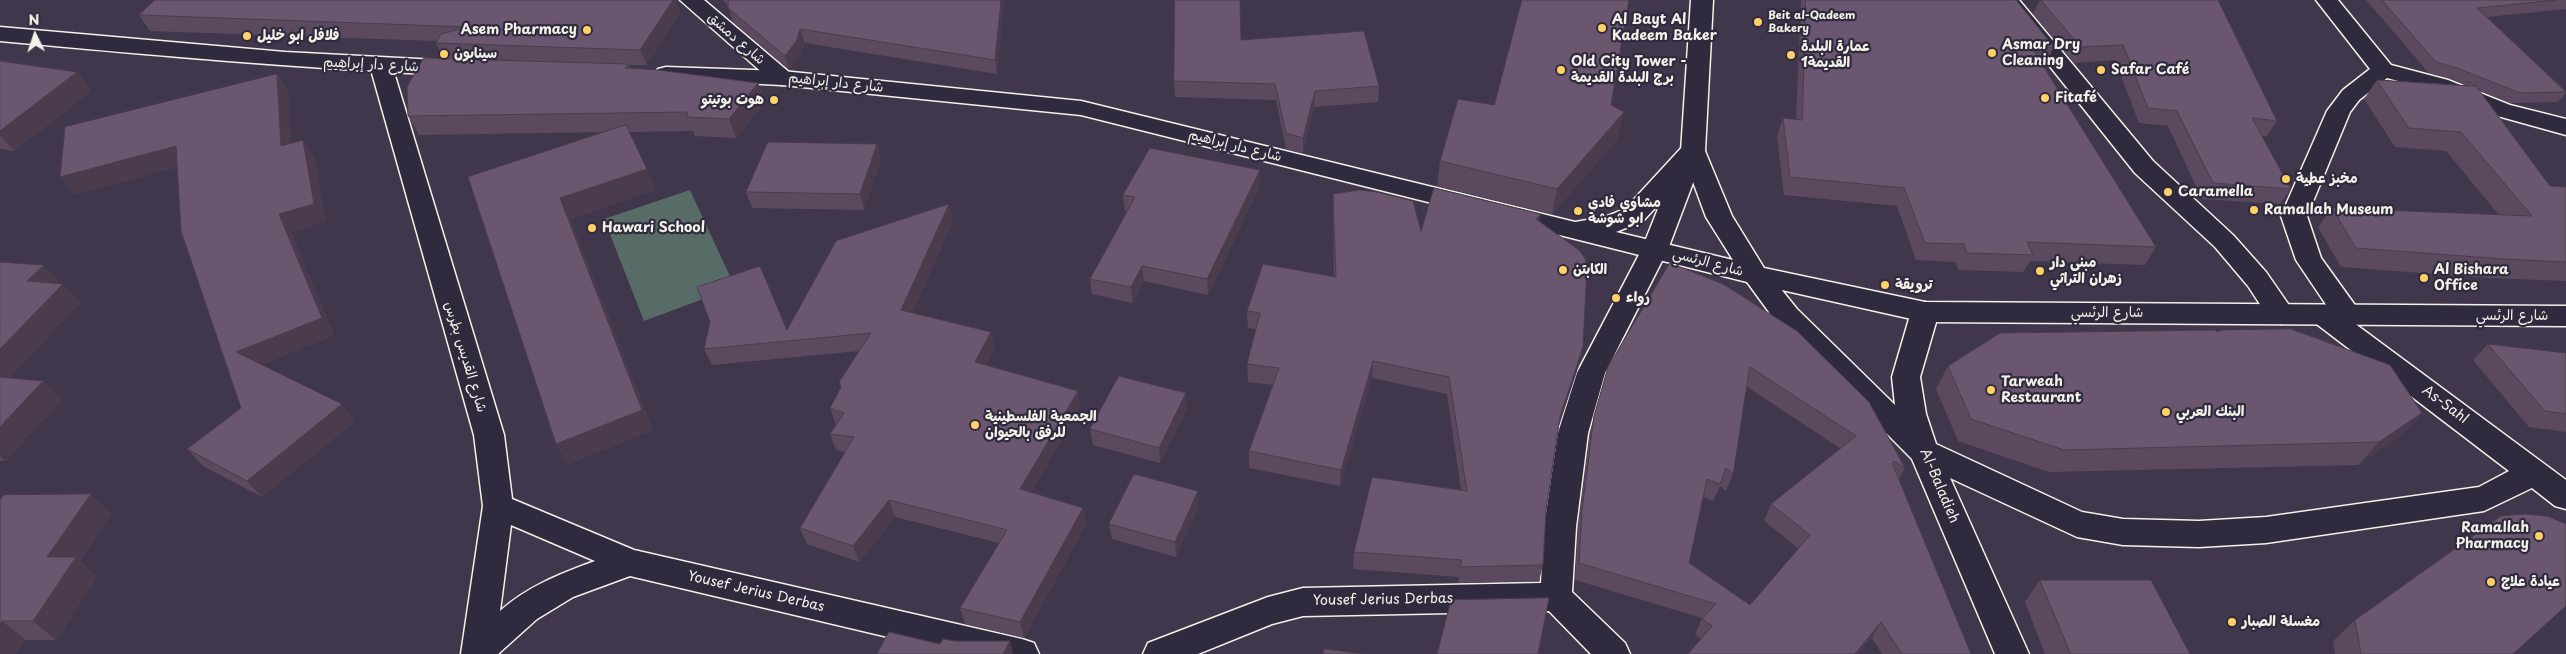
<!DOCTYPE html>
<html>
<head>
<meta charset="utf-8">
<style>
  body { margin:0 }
  #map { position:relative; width:2566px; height:654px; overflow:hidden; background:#41374c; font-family:"Playpen Sans",sans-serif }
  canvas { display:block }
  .north { position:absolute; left:10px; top:10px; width:50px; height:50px; -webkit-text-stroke:4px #2f2a3d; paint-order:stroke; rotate:356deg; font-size:14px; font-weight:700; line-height:20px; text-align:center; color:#f4f1e8 }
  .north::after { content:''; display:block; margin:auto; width:18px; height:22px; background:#f4f1e8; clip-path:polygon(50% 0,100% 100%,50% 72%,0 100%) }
</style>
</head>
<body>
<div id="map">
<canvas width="2566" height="654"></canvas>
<div class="north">N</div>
</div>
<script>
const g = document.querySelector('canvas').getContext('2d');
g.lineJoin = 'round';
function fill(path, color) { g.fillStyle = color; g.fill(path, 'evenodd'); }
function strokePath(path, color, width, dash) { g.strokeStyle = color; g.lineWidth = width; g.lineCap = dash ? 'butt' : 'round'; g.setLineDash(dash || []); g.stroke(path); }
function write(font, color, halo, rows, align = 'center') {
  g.font = font + ' "Playpen Sans","Playpen Sans Arabic",sans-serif'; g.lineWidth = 4.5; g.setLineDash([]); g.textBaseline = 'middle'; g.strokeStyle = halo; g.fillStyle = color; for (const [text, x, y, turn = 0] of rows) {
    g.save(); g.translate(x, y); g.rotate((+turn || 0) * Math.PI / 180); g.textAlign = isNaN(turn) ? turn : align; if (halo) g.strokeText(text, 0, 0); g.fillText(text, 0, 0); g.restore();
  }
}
const green = new Path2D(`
  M 690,190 L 735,287 L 644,321 L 604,219 Z`);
const minor = new Path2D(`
  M 680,0 L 704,0 L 790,73 L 793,78 L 790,83 L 782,85 L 774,83 Z
  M 1691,0 L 1713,0 L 1705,151 L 1668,249 L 1605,373 L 1588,433 L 1576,527 L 1572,592 L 1625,643 L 1630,654 L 1591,654 L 1549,611 L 1303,616 L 1272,624 L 1198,654 L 1143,654 L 1148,643 L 1268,597 L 1303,588 L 1541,583 L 1544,527 L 1558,433 L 1577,373 L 1642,249 L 1681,151 Z
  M 1997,0 L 2019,0 L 2153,161 L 2233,235 L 2266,272 L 2295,314 L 2291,321 L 2281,324 L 2271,321 L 2248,286 L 2215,247 L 2135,173 Z
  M 2316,0 L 2338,0 L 2391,65 L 2448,80 L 2510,105 L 2566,119 L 2566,135 L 2494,115 L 2432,90 L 2387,78 L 2359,100 L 2350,112 L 2307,216 L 2321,258 L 2362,315 L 2358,322 L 2354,323 L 2566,480 L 2566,509 L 2555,506 L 2532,488 L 2484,511 L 2266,543 L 2199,547 L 2123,545 L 2077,537 L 1950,478 L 2029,654 L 1995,654 L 1912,459 L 1777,323 L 1742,275 L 1746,268 L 1755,266 L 1764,268 L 1797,309 L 1895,405 L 1892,377 L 1911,312 L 1915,305 L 1925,302 L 1935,305 L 1939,312 L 1920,377 L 1926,414 L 1936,444 L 2082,512 L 2123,519 L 2199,521 L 2266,517 L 2479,487 L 2509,471 L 2314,322 L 2310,315 L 2314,308 L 2327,306 L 2296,260 L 2281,216 L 2327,111 L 2343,90 L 2370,69 Z
  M 381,59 L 389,61 L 392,66 L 504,435 L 512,499 L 634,550 L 1022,639 L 1034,643 L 1039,654 L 960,654 L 630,576 L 573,597 L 537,619 L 498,654 L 461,654 L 483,506 L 474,435 L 370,66 L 373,61 ZM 511,525 L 595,561 C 560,574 528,586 500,611 Z`);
const secondary = new Path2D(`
  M 0,27 L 285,52 L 456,61 L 464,63 L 467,68 L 464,73 L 456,75 C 304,69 152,55 0,41 Z
  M 666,67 L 782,71 L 1081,101 L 1575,222 L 1605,217 L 1625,209 L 1684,145 L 1693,143 L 1702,145 L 1705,151 L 1732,216 L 1764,268 L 1925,302 L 2566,306 L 2566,326 L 1925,322 L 1755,284 L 1081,115 L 782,85 L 658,79 L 655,74 L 658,69 ZM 1689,171 L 1706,217 L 1733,260 L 1616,232 L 1643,221 Z`);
const wall = new Path2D(`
  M 155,0 L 675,0 L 680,13 L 647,65 L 628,65 L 630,68 L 758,83 L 765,101 L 736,138 L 695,136 L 693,131 L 629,132 L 656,190 L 570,219 L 653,430 L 568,464 L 556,444 L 468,177 L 604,132 L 419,135 L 408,116 L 444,58 L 436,43 L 437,41 L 150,31 L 139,15 Z
  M 723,0 L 1004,0 L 997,74 L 805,43 L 801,54 L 789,70 L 733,22 L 728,6 Z
  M 1801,0 L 2016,0 L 2054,47 L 2046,64 L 2042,65 L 2156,247 L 2145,265 L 2030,261 L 2023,272 L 1959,270 L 1955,262 L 1916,260 L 1897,206 L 1784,195 L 1777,136 L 1783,118 L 1796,120 Z
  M 2040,0 L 2041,0 L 2277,121 L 2267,136 L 2261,136 L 2291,189 L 2280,204 L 2202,199 L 2168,126 L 2139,123 L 2115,60 L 2074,63 L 2033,14 Z
  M 2366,0 L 2566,0 L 2566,9 L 2487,17 L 2566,91 L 2566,93 L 2558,102 L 2511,103 L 2479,91 L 2550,186 L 2566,187 L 2566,281 L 2488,278 L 2341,267 L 2318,227 L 2332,208 L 2499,215 L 2446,151 L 2395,147 L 2364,99 L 2377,80 L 2463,85 L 2464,84 L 2449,78 L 2429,73 Z
  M 1241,40 L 1379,86 L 1378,102 L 1314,107 L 1303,153 L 1286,149 L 1276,100 L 1175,97 L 1174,81 Z
  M 0,61 L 77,72 L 91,91 L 14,151 L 0,149 Z
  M 277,74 L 288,91 L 291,143 L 315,157 L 325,221 L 291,232 L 334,335 L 261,365 L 355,421 L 262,497 L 203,466 L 187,449 L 241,408 L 177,167 L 74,194 Z
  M 1494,105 L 1611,105 L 1618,138 L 1552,214 L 1437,186 L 1440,161 Z
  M 877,144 L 881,160 L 864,210 L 752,208 L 746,192 Z
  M 1260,186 L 1208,295 L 1144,281 L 1133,303 L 1092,294 L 1090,279 L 1127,211 L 1125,211 L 1123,195 Z
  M 1333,194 L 1421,231 L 1539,221 L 1583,347 L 1579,365 L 1559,426 L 1546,510 L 1543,565 L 1539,581 L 1458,583 L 1459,577 L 1353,569 L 1354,552 L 1461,490 L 1447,394 L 1372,378 L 1340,486 L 1249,468 L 1249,451 L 1273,385 L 1248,382 L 1247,364 L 1256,329 L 1248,328 L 1247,311 L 1334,276 L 1333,211 Z
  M 953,221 L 912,313 L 991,332 L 995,349 L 986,365 L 1078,391 L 1080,407 L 1031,492 L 1083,508 L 1086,524 L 1024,638 L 965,624 L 960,608 L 999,543 L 895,517 L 859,562 L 807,544 L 800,528 L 845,452 L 836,450 L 830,434 L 836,424 L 830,408 L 859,351 L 712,365 L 704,349 L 787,330 Z
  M 0,262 L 61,284 L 80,303 L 9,378 L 43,381 L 62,400 L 5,461 L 0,461 Z
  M 1670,263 L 1905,468 L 1899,479 L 1971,654 L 1882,654 L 1872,638 L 1701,639 L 1695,635 L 1702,618 L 1575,580 L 1578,527 L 1590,433 L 1594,416 ZM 1746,386 L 1841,449 L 1771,504 L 1764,521 L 1799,549 L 1750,605 L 1689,563 L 1703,497 L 1713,501 L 1720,486 L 1726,491 L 1733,474 Z
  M 2217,332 L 2422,413 L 2401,436 L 2358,465 L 2049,472 L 1958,441 L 1936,389 L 1948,366 Z
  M 2488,344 L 2566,353 L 2566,432 L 2529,427 L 2473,360 Z
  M 1187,409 L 1160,463 L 1093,445 L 1090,429 Z
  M 1198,491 L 1199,506 L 1176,557 L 1112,539 L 1109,524 Z
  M 0,500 L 111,513 L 80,561 L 97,577 L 56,640 L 26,640 L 0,654 Z
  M 2040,580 L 2190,654 L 2045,654 L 2025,602 Z
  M 2355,620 L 2513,654 L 2335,654 L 2333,641 Z`);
const shadedWall = new Path2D(`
  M 673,0 L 675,0 L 680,13 L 647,65 L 640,50 Z
  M 1001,0 L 1004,0 L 997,74 L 995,60 Z
  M 800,29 L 805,43 L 801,54 L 789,70 L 785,56 Z
  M 77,72 L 91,91 L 14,151 L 0,135 L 0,131 Z
  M 277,74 L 288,91 L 293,163 L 281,146 Z
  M 758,83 L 765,101 L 736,138 L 729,119 Z
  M 1315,91 L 1314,107 L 1303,153 L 1303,138 Z
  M 1624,112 L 1618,138 L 1552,214 L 1557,189 Z
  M 303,140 L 315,157 L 325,221 L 291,232 L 334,335 L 250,370 L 236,352 Z
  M 877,144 L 881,160 L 864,210 L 860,194 Z
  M 176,146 L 188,164 L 74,194 L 60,177 Z
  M 647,169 L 656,190 L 570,219 L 653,430 L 568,464 L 556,444 L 560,198 Z
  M 1260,170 L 1260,186 L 1208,295 L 1207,279 Z
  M 949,204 L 953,221 L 906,327 L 901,310 Z
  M 1541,214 L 1538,231 L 1536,219 Z
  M 44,265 L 61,284 L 27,281 Z
  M 1142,266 L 1144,281 L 1133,303 L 1131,287 Z
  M 63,284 L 80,303 L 0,388 L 0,349 Z
  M 991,332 L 995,349 L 979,379 L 975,362 Z
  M 1583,347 L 1579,365 L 1556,433 L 1560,416 Z
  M 1373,361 L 1372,378 L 1340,486 L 1341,470 Z
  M 43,381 L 62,400 L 5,461 L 0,456 L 0,427 Z
  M 1078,391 L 1080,407 L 1023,505 L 1020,489 Z
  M 1186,393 L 1187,409 L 1160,463 L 1159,448 Z
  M 342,404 L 355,421 L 262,497 L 247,481 Z
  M 2422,413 L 2401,436 L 2358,465 L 2379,442 Z
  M 1198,491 L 1199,506 L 1176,557 L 1175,542 Z
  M 91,494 L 111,513 L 80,561 L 97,577 L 56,640 L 33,621 L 47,557 Z
  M 889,500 L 895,517 L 859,562 L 853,546 Z
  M 1083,508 L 1086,524 L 1024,638 L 1020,622 Z
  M 2,621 L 26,640 L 16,654 L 0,654 L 0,624 Z
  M 1881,622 L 1872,638 L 1858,654 L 1855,654 Z
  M 1010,641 L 1013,654 L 1003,654 Z`);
const building = new Path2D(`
  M 155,0 L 673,0 L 640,50 L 436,43 L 441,34 L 469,27 L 139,15 Z
  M 729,0 L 1001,0 L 995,60 L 800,29 L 797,40 L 785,56 L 728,8 Z
  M 1175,0 L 1240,0 L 1241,40 L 1364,31 L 1379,86 L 1315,91 L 1303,138 L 1286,133 L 1275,84 L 1174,81 Z
  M 1522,0 L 1629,0 L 1611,105 L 1624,112 L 1557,189 L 1440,161 L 1458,99 L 1494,105 Z
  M 1806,0 L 2016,0 L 2054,47 L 2032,48 L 2156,247 L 2027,242 L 2033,255 L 1967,253 L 1964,244 L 1925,243 L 1904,188 L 1790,177 L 1783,118 L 1802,120 Z
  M 2041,0 L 2218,0 L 2277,121 L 2252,118 L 2291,189 L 2213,183 L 2177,111 L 2148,108 L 2123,45 L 2081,47 Z
  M 2382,0 L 2556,0 L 2477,8 L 2566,92 L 2520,93 L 2457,68 L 2436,62 Z
  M 424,58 L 628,64 L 625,68 L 658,70 L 758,83 L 729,119 L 688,117 L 687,112 L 408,116 L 407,87 Z
  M 0,61 L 77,72 L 0,131 Z
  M 277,74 L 281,146 L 303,140 L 314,204 L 279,214 L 322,318 L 236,352 L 342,404 L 247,481 L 187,449 L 241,408 L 181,231 L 176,146 L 60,177 L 65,127 Z
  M 2377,80 L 2470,86 L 2466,81 L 2477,86 L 2471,86 L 2476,86 L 2550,186 L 2566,187 L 2566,262 L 2504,259 L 2356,248 L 2332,208 L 2532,216 L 2461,132 L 2409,128 Z
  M 626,125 L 647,169 L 560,198 L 642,410 L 556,444 L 468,177 Z
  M 768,142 L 877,144 L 860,194 L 746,192 Z
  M 1150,148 L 1260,170 L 1207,279 L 1142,266 L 1131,287 L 1090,279 L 1135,197 L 1123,195 Z
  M 1434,188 L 1541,214 L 1536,219 L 1579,250 L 1585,258 L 1587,266 L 1583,347 L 1560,416 L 1546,510 L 1543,565 L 1460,567 L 1462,560 L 1354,552 L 1372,477 L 1467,491 L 1449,377 L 1373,361 L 1341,470 L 1249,451 L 1279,368 L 1247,364 L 1260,313 L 1247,311 L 1263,264 L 1336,277 L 1333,194 L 1359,190 L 1377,192 L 1413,201 L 1421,231 Z
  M 949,204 L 901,310 L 991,332 L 975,362 L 1078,391 L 1020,489 L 1083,508 L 1020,622 L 960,608 L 1007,530 L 889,500 L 853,546 L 800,528 L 854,437 L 830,434 L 844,413 L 830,408 L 841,387 L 839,382 L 871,333 L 704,349 L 710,322 L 697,287 L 760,266 L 787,330 L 836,241 Z
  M 0,262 L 44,265 L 27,281 L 63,284 L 0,349 Z
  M 1670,263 L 1723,284 L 1797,331 L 1869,402 L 1905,468 L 1894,461 L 1892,463 L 1971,654 L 1902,654 L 1881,622 L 1855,654 L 1688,654 L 1712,626 L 1702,619 L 1716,604 L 1579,563 L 1582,510 L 1594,416 L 1608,367 ZM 1750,367 L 1856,436 L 1771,504 L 1810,535 L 1750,605 L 1689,563 L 1707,479 L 1720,484 L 1726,468 L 1733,474 Z
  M 2291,329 L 2390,365 L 2422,413 L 2379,442 L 2064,450 L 1971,419 L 1948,366 L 2000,333 L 2216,330 L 2217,332 L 2222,330 Z
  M 2488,344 L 2566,353 L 2566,414 L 2545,411 Z
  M 1119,376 L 1186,393 L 1159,448 L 1090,429 Z
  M 0,377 L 43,381 L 0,427 Z
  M 1134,474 L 1198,491 L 1175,542 L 1109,524 Z
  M 91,494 L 47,557 L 76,557 L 33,621 L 2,621 L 0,624 L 0,500 L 4,495 Z
  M 2525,514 L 2547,516 L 2566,524 L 2566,606 L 2513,654 L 2361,654 L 2355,620 L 2501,516 Z
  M 2040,580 L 2151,580 L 2190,654 L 2071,654 Z
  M 1549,598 L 1538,654 L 1437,654 L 1451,600 Z
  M 889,632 L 940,644 L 943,639 L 955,641 L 1010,641 L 1003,654 L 877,654 Z
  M 1324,649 L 1365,654 L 1324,654 Z`);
const markers = [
  [1758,22,5,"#ffd166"],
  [1602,28,5,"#ffd166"],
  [587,30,5,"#ffd166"],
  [247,36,5,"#ffd166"],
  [1992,53,5,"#ffd166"],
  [444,54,5,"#ffd166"],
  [1791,55,5,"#ffd166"],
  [1561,70,5,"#ffd166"],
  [2101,70,5,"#ffd166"],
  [2045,98,5,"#ffd166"],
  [774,100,5,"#ffd166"],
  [2286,179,5,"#ffd166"],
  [2168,192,5,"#ffd166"],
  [2254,210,5,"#ffd166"],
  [1578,211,5,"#ffd166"],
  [592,228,5,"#ffd166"],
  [1563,270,5,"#ffd166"],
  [2040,271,5,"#ffd166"],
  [2424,278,5,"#ffd166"],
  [1885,285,5,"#ffd166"],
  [1616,298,5,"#ffd166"],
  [1991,390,5,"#ffd166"],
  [2166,412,5,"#ffd166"],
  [975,425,5,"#ffd166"],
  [2539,536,5,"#ffd166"],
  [2491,582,5,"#ffd166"],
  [2232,622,5,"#ffd166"]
];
const farPoinames = [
  ["Beit al-Qadeem",1768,16],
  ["Bakery",1768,29]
];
const poiNames = [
  ["Al Bayt Al",1612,20],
  ["Kadeem Baker",1612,36],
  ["Asem Pharmacy",577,30,"right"],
  ["فلافل ابو خليل",257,36],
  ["Asmar Dry",2002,45],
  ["Cleaning",2002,61],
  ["عمارة البلدة",1801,47],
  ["القديمة1",1801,63],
  ["سينابون",454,54],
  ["Old City Tower -",1571,62],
  ["برج البلدة القديمة",1571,78],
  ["Safar Café",2111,70],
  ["Fitafé",2055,98],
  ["هوت بوتيتو",764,100,"right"],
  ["مخبز عطية",2296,179],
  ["Caramella",2178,192],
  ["مشاوي فادي",1588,203],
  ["ابو شوشة",1588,219],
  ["Ramallah Museum",2264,210],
  ["Hawari School",602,228],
  ["مبنى دار",2050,263],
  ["زهران التراثي",2050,279],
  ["الكابتن",1573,270],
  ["Al Bishara",2434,270],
  ["Office",2434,286],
  ["ترويقة",1895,285],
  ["رواء",1626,298],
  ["Tarweah",2001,382],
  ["Restaurant",2001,398],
  ["البنك العربي",2176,412],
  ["الجمعية الفلسطينية",985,417],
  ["للرفق بالحيوان",985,433],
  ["Ramallah",2529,528,"right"],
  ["Pharmacy",2529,544,"right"],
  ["عيادة علاج",2501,582],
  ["مغسلة الصبار",2242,622]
];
const streetNames = [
  ["شارع دمشق",736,39,41],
  ["شارع دار إبراهيم",371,65,3],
  ["شارع دار إبراهيم",836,83,6],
  ["شارع دار إبراهيم",1235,146,14],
  ["شارع الرئسي",1708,263,15],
  ["شارع الرئسي",2107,313],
  ["شارع الرئسي",2512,316],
  ["شارع القديس بطرس",465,357,73],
  ["As-Sahl",2445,405,37],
  ["Al-Baladieh",1939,486,67],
  ["Yousef Jerius Derbas",756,592,13],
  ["Yousef Jerius Derbas",1383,600,-1]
];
fill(green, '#576c67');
strokePath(minor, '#f4f1e8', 3);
strokePath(secondary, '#f4f1e8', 3);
fill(minor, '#2f2a3d');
fill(secondary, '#2f2a3d');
fill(wall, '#5b4a5f');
fill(shadedWall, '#4a3c4d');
fill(building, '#6a566e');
strokePath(building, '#4a3c4d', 1);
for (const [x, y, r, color] of markers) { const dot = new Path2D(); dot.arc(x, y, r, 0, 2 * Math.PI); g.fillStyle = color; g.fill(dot); strokePath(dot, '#2f2a3d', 2); }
write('bold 11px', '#f4f1e8', '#2f2a3d', farPoinames, 'left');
write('bold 14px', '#f4f1e8', '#2f2a3d', poiNames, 'left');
write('14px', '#f4f1e8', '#2f2a3d', streetNames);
</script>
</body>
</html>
